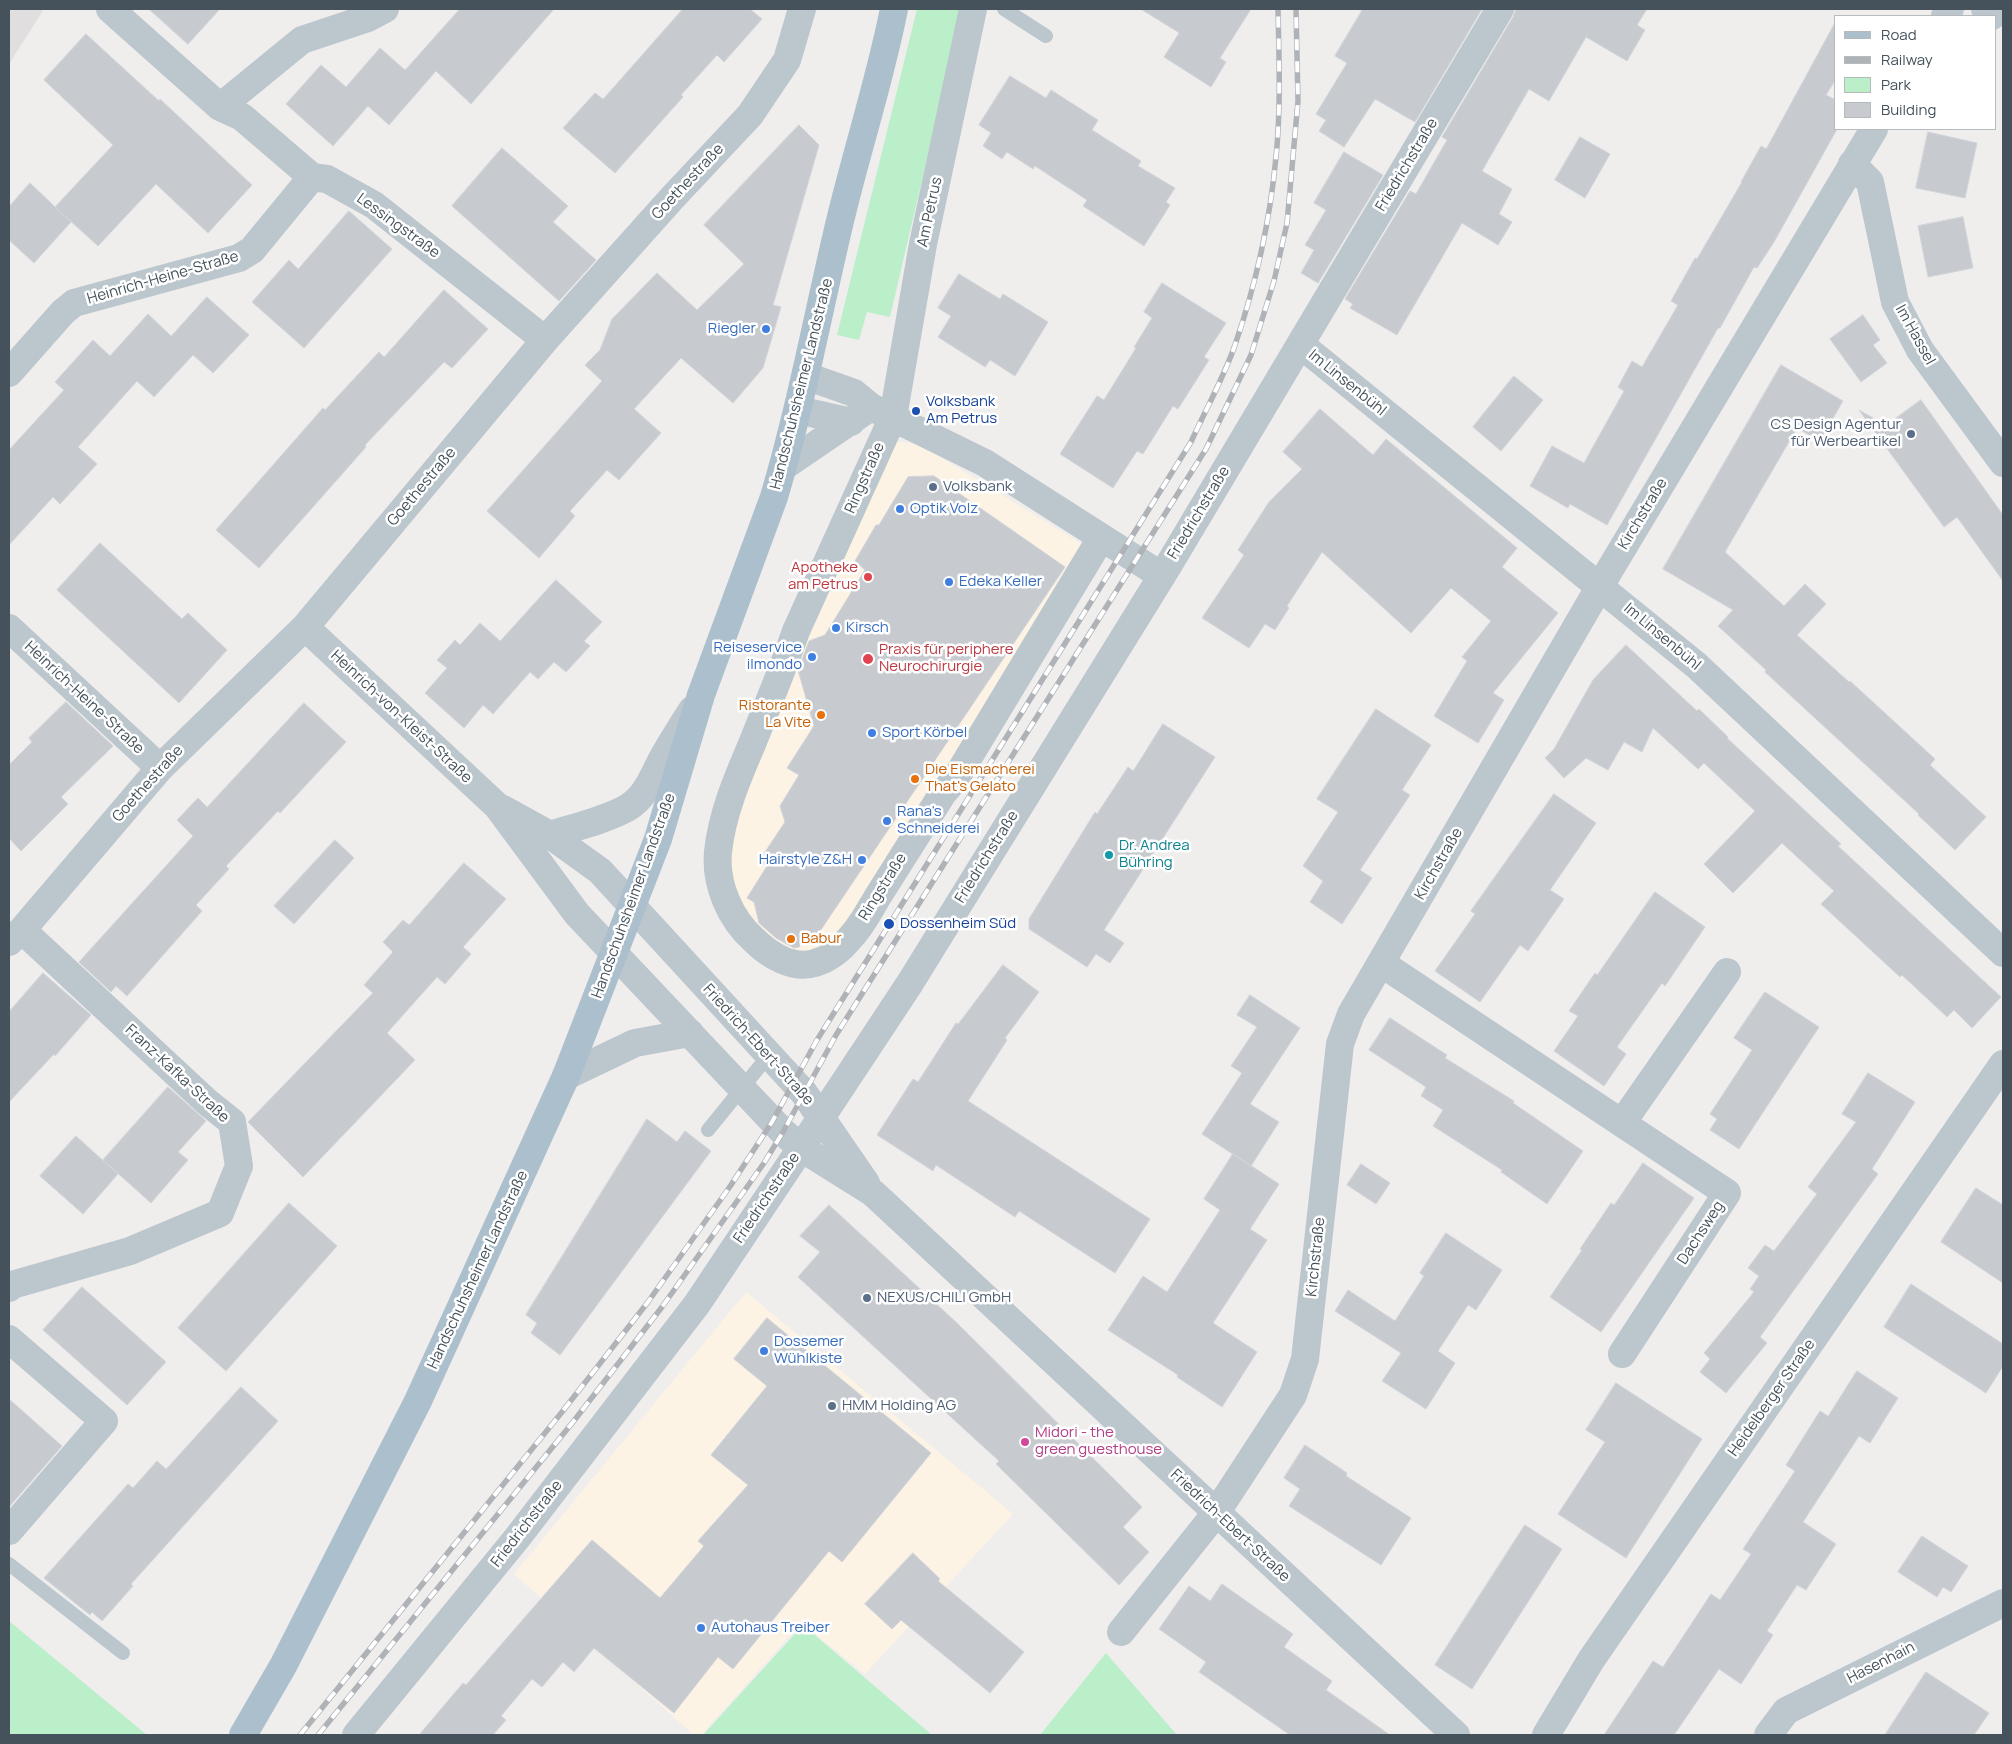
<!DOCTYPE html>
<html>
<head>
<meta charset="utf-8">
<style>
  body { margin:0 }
  #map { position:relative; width:2012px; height:1744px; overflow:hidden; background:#f0eded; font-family:Manrope,sans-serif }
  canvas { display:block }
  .frame { position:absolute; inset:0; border:10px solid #45525b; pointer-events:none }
  .legend { position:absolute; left:1834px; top:15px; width:162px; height:115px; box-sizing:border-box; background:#fff; border:1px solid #b5babd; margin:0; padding:6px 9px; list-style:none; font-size:15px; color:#45525b }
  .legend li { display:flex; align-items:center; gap:10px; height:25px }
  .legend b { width:25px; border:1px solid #b5babd }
</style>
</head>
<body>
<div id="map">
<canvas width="2012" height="1744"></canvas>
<div class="frame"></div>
<ul class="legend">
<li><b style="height:6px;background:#acbfcd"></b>Road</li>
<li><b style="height:6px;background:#afb3b8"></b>Railway</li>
<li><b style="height:14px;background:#baefca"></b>Park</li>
<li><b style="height:14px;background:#c7cbd0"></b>Building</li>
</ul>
</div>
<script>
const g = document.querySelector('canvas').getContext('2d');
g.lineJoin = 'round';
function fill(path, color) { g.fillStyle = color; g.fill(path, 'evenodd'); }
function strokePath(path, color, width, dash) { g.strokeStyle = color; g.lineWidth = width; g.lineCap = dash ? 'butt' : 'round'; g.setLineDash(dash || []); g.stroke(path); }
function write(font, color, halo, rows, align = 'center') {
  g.font = font + ' Manrope,sans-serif'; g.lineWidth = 5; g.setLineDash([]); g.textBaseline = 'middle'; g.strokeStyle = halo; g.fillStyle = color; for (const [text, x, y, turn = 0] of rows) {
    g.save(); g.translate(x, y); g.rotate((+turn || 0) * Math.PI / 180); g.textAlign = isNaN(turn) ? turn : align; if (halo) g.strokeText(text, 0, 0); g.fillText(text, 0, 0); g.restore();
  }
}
const commercial = new Path2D(`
  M 888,441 L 919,444 L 1085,546 L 851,932 L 811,957 L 782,953 L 740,908 L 728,874 L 729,841 L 795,647 Z
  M 746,1292 L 1013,1514 L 865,1674 L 801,1623 L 701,1735 L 694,1735 L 514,1574 Z`);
const education = new Path2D(`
  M 9,9 L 44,9 L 9,64 Z`);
const green = new Path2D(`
  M 917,9 L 962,9 L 890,317 L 867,312 L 859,340 L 837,335 Z
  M 9,1621 L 147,1735 L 9,1735 Z
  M 803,1625 L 932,1735 L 703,1735 Z
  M 1106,1653 L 1177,1735 L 1040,1735 Z`);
const building = new Path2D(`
  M 149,9 L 220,9 L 188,44 Z
  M 460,9 L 554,9 L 471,104 L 436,71 L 389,125 L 368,106 L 333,146 L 286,104 L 321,65 L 346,87 L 380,48 L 405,70 Z
  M 683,9 L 750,9 L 762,19 L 724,62 L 717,55 L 681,95 L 683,97 L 615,173 L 563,128 L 595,93 L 603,99 Z
  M 1141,9 L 1251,9 L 1220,58 L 1226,62 L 1211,87 L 1164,57 L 1179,33 Z
  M 1363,9 L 1482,9 L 1415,122 L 1375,99 L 1344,147 L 1319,131 L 1326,120 L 1316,114 L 1347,63 L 1335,56 Z
  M 1516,9 L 1647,9 L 1637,25 L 1645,30 L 1627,61 L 1586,37 L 1549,101 L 1529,89 L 1482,171 L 1512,189 L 1499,214 L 1512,222 L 1498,245 L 1462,223 L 1397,335 L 1350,308 L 1353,304 L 1345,299 L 1410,191 L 1416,194 L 1447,140 L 1442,137 L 1513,17 Z
  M 1836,21 L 1836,79 L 1826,95 L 1836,100 L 1836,131 L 1774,242 L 1757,268 L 1754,267 L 1720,328 L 1718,328 L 1607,525 L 1570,504 L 1568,508 L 1530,486 L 1552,446 L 1584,463 L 1624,391 L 1618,387 L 1632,361 L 1642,367 L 1678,305 L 1671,301 L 1695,258 L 1697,259 L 1742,182 L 1741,182 L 1761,146 L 1766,149 Z
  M 86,34 L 159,101 L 160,99 L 252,185 L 208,233 L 156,184 L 98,246 L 55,207 L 113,145 L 44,80 Z
  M 1010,76 L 1046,98 L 1051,90 L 1098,120 L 1092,130 L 1141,161 L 1138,166 L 1175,188 L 1166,202 L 1170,205 L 1144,246 L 1083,206 L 1087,200 L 1035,166 L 1033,169 L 1007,152 L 1002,159 L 983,146 L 991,133 L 979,125 Z
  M 799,125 L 819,145 L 773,305 L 781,307 L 763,368 L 733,403 L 681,358 L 634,409 L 661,433 L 619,480 L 607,470 L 570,511 L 575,516 L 539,558 L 487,511 L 602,381 L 585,365 L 600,350 L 612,319 L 657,273 L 697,310 L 744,264 L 704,225 Z
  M 1928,132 L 1977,143 L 1965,198 L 1916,188 Z
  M 1580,137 L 1610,154 L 1585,198 L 1555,180 Z
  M 502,148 L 568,206 L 553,222 L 596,260 L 559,301 L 452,206 Z
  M 1344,152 L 1383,175 L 1318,283 L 1301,273 L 1314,250 L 1305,245 L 1326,210 L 1314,203 Z
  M 30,183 L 71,222 L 34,263 L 9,240 L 9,207 Z
  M 349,211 L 392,249 L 304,348 L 252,302 L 289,260 L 298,269 Z
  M 1963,217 L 1973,268 L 1928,277 L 1918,226 Z
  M 959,274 L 1000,299 L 1003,294 L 1048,322 L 1015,376 L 990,360 L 985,367 L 938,337 L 951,316 L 938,308 Z
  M 1162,283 L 1226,323 L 1204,357 L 1209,360 L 1178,409 L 1173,406 L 1143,454 L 1137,451 L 1113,488 L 1060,454 L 1097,396 L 1104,400 L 1136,348 L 1134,347 L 1152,318 L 1144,312 Z
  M 444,290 L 488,329 L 452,368 L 444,362 L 365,445 L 366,447 L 259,568 L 216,530 L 323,408 L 325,410 L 379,352 L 384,357 Z
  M 207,297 L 249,335 L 213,373 L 193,355 L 154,397 L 137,381 L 78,447 L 97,464 L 60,504 L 53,497 L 9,545 L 9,450 L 64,390 L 55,382 L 93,340 L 110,356 L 148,314 L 171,336 Z
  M 1863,315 L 1880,340 L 1873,345 L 1887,363 L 1861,382 L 1830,339 Z
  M 1781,365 L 1843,401 L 1820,441 L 1797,428 L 1725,552 L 1784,606 L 1805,584 L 1826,604 L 1797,635 L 1849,682 L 1850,681 L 1935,759 L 1930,765 L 1986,817 L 1955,850 L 1918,815 L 1919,814 L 1765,672 L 1766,670 L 1718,626 L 1733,610 L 1663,569 Z
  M 1514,376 L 1543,400 L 1501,451 L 1473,427 Z
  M 1921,400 L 2003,515 L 2003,581 L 1957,517 L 1944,527 L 1859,410 L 1898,432 L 1891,422 Z
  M 1320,409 L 1373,455 L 1386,439 L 1517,548 L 1502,567 L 1558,613 L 1493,693 L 1504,700 L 1478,743 L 1434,716 L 1467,661 L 1462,657 L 1491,621 L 1451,588 L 1411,633 L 1322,552 L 1287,606 L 1289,608 L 1275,630 L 1265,624 L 1249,648 L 1202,618 L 1244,555 L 1238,550 L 1269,502 L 1302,469 L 1283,452 Z
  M 934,476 L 1065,567 L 814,940 L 807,935 L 799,947 L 794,948 L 776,938 L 759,923 L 754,902 L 747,898 L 767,866 L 759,861 L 785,822 L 780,806 L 799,775 L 787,768 L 814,726 L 798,670 L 809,641 L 825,635 L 865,570 L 855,561 L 876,525 L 879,525 L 908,477 Z
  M 100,543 L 182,619 L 188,613 L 227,650 L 179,703 L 57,590 Z
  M 556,580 L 602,622 L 584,641 L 590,646 L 566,672 L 554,662 L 538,679 L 530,672 L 493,714 L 483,705 L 464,728 L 425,693 L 447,668 L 437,660 L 455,640 L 460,645 L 480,623 L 500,641 Z
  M 1626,645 L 1697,711 L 1699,709 L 1728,737 L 1727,738 L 1841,844 L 1838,846 L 2001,997 L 1972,1028 L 1954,1010 L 1947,1017 L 1902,975 L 1900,977 L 1821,904 L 1834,891 L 1782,843 L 1733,893 L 1704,864 L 1755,811 L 1704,763 L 1698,769 L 1653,728 L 1642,752 L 1624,742 L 1608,770 L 1586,758 L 1564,778 L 1545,758 L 1554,749 L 1593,680 Z
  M 66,702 L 113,746 L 61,797 L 68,804 L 21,851 L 9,838 L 9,765 L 32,742 L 29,738 Z
  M 304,703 L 346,742 L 280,813 L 278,811 L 226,866 L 229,869 L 196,905 L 202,911 L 127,996 L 116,986 L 111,992 L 79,962 L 193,836 L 177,820 L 198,798 L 207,807 Z
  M 1376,709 L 1431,745 L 1402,790 L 1410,795 L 1360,870 L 1372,878 L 1342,924 L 1310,902 L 1323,881 L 1303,866 L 1338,812 L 1317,799 Z
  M 1163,724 L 1215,757 L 1104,930 L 1124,943 L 1110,963 L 1096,954 L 1087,967 L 1029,929 L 1029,919 L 1095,812 L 1097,814 L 1128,767 L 1133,771 Z
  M 1554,794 L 1596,823 L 1550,890 L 1564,899 L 1528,951 L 1520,945 L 1480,1002 L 1435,971 L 1475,914 L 1471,911 Z
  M 335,840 L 354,858 L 294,924 L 274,906 Z
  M 464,863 L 506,899 L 463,947 L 471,954 L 445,984 L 437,977 L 387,1033 L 415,1060 L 303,1177 L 248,1122 L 373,993 L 364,985 L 393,952 L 383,942 L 403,920 L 409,925 Z
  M 1655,892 L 1705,927 L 1665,986 L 1662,983 L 1617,1047 L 1626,1054 L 1604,1086 L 1554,1051 L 1578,1016 L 1569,1011 L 1595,973 L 1597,975 Z
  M 1003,965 L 1039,992 L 1005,1038 L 1007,1040 L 968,1101 L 1150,1219 L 1115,1273 L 1019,1211 L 1015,1217 L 936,1165 L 933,1171 L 877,1135 L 913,1079 L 918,1082 L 956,1023 L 958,1024 Z
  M 43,973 L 91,1015 L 55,1056 L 54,1054 L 9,1102 L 9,1012 Z
  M 1765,992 L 1819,1027 L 1739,1149 L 1710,1130 L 1717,1119 L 1710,1114 L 1752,1050 L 1734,1038 Z
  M 1250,995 L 1300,1028 L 1250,1104 L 1279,1122 L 1251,1166 L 1202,1134 L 1242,1073 L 1231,1066 L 1257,1027 L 1237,1015 Z
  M 1390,1018 L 1447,1055 L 1445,1058 L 1514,1101 L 1513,1103 L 1583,1151 L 1547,1204 L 1501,1172 L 1502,1170 L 1433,1126 L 1443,1110 L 1421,1096 L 1426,1087 L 1369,1050 Z
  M 1868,1073 L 1915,1102 L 1872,1169 L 1878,1174 L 1760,1337 L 1767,1343 L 1726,1393 L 1700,1372 L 1710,1359 L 1704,1353 L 1754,1292 L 1750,1289 L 1759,1276 L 1748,1268 L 1765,1245 L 1774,1251 L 1817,1194 L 1808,1187 L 1856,1122 L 1842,1114 Z
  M 168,1087 L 206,1121 L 178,1152 L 188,1160 L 151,1203 L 103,1160 Z
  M 647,1119 L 677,1142 L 685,1131 L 711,1151 L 560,1355 L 531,1333 L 537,1323 L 526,1315 Z
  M 76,1136 L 118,1174 L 83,1214 L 40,1176 Z
  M 1233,1154 L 1279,1184 L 1250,1229 L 1267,1240 L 1213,1323 L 1257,1352 L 1222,1407 L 1177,1377 L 1178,1375 L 1108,1330 L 1143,1276 L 1167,1292 L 1220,1210 L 1204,1199 Z
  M 1643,1163 L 1694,1198 L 1601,1332 L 1550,1297 L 1582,1250 L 1580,1249 L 1611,1203 L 1614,1205 Z
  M 1361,1164 L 1390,1183 L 1376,1204 L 1347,1185 Z
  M 1976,1188 L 2003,1205 L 2003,1283 L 1941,1242 Z
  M 289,1203 L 337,1246 L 226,1371 L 178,1328 Z
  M 829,1205 L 957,1323 L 1142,1507 L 1123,1527 L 1149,1552 L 1119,1585 L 996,1464 L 999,1461 L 798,1277 L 820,1252 L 800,1236 Z
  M 1446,1233 L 1502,1270 L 1476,1310 L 1468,1305 L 1438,1351 L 1455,1363 L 1426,1409 L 1382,1381 L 1401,1353 L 1335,1311 L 1348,1290 L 1395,1321 L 1424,1276 L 1420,1273 Z
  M 1911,1284 L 2003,1344 L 2003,1366 L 1986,1393 L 1884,1327 Z
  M 82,1287 L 166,1362 L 127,1405 L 43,1330 Z
  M 767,1318 L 931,1453 L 842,1562 L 829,1551 L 733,1669 L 718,1657 L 674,1713 L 594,1648 L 574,1672 L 563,1662 L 542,1687 L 532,1679 L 501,1716 L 506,1720 L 493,1735 L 419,1735 L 463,1683 L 466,1685 L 592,1540 L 660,1598 L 704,1546 L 698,1541 L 748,1485 L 711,1455 L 767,1386 L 734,1359 Z
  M 1857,1371 L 1898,1398 L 1870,1443 L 1859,1436 L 1803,1522 L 1836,1544 L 1806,1590 L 1797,1585 L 1767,1631 L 1773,1635 L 1741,1684 L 1719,1669 L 1674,1735 L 1604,1735 L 1653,1661 L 1663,1667 L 1711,1594 L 1720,1600 L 1751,1554 L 1743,1549 L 1795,1471 L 1786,1465 L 1820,1411 L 1828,1416 Z
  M 1616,1383 L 1702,1439 L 1626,1558 L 1558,1514 L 1605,1442 L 1586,1430 Z
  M 241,1387 L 278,1421 L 131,1584 L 133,1586 L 102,1621 L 92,1612 L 90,1615 L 44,1578 L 128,1484 L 133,1488 L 157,1461 L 166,1469 Z
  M 9,1399 L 62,1446 L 9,1507 Z
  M 1305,1445 L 1347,1473 L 1346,1476 L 1411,1518 L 1381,1565 L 1289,1506 L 1300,1489 L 1284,1478 Z
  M 1525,1525 L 1562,1549 L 1472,1689 L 1435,1665 Z
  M 1922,1536 L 1968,1566 L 1951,1592 L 1943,1587 L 1937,1597 L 1898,1572 Z
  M 913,1553 L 940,1579 L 938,1581 L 1024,1652 L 990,1693 L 901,1620 L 892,1629 L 865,1604 Z
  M 1222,1584 L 1293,1634 L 1284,1647 L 1332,1681 L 1326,1690 L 1390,1735 L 1290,1735 L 1199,1672 L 1206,1662 L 1159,1629 L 1189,1586 L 1210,1601 Z
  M 1926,1672 L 1989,1713 L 1974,1735 L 1885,1735 Z`);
const lane = new Path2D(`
  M 1004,9 L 1046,36
  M 708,1130 L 769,1055
  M 9,1564 L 123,1653`);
const street = new Path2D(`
  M 110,9 L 220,107 L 242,117 L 312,177 L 327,179 L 374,205 L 545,340
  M 973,9 L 923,244 L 893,417 L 796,631 C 783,669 767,706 752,744 C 737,779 722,814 718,852 C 715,884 730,919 754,940 C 769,955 793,970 815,963 C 829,959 842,948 851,937 C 863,924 871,907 880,893 C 901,860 922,826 943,793 L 956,778 L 1101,538
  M 1985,9 L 1992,16
  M 1945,16 L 1950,9
  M 220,107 L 302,40 L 368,18 L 385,9
  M 1852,164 L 1870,182 L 1895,302 L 1920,350 L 2003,463
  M 1301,345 L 1696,665 L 2003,953
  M 9,373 L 63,312 L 74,303 L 239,258 L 252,250 L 312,177
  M 806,376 L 854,393 L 871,407 L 985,463 L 1162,576
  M 798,410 L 851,422
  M 783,467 L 871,407
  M 305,627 L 497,806 L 577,914 L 783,1132 L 801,1148 L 873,1193 L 1456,1735
  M 9,628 L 160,768
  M 503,809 L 550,835 L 600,871 L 804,1093 L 866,1183
  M 550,835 C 575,827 603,821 627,808 C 648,796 654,772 666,752 C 674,738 683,724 692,710
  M 9,942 L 22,930 L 160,768 L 305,627 L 545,340 L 673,197 L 750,115 L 787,60 L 802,9
  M 1381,963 L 1727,1193 L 1622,1354
  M 566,1076 L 635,1043 L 690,1033
  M 1622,1123 L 1727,972
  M 9,1288 L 12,1285 L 130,1251 L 220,1213 L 239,1166 L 232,1122 L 207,1102 L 22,930
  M 9,1339 L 104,1421 L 9,1531
  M 1121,1632 L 1216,1513 L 1293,1395 L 1305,1359 L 1340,1044 L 1351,1014 L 1600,586 L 1874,129
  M 356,1735 L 517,1538 L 697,1304 L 801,1148 L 910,983 L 1168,566 L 1500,9
  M 1546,1735 L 1591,1660 L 2003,1064
  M 1768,1735 L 1786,1711 L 2003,1603`);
const primary = new Path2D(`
  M 243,1735 L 283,1666 L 418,1401 L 566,1076 L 658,839 L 701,695 L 774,497 C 801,406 818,313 840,221 C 857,150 880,80 894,9`);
const rail = new Path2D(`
  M 300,1735 L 562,1412 L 648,1302 L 731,1185 L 772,1122 L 817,1040 L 1191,442 C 1205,411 1224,377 1235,345 C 1256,284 1270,221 1276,157 C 1281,108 1279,58 1278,9
  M 318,1735 L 573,1422 L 662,1307 L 764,1163 L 783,1132 L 836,1035 L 1206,449 L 1251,355 L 1274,281 L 1287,223 L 1298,101 L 1296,9`);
const markers = [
  [766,329,5,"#3f7fe0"],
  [916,411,5,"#1a4fb4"],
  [1911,434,5,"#5c6f8a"],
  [933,487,5,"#5c6f8a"],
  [900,509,5,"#3f7fe0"],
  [868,577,5,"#e0444e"],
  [949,582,5,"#3f7fe0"],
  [836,628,5,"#3f7fe0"],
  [812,657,5,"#3f7fe0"],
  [868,659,6,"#e0444e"],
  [821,715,5,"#e8710a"],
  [872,733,5,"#3f7fe0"],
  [915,779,5,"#e8710a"],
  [887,821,5,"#3f7fe0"],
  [1109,855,5,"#0f9aa8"],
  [862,860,5,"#3f7fe0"],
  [889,924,6,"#1a4fb4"],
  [791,939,5,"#e8710a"],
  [867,1298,5,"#5c6f8a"],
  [764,1351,5,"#3f7fe0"],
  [832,1406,5,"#5c6f8a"],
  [1025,1442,5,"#d1479c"],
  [701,1628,5,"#3f7fe0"]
];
const streetNames = [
  ["Friedrichstraße",1407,165,-59],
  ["Goethestraße",688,182,-47],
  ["Am Petrus",930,212,-78],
  ["Lessingstraße",398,226,36],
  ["Heinrich-Heine-Straße",163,278,-16],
  ["Im Hassel",1915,335,61],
  ["Im Linsenbühl",1347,383,39],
  ["Handschuhsheimer Landstraße",802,384,-76],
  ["Ringstraße",865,478,-66],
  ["Goethestraße",422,487,-50],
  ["Friedrichstraße",1199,513,-59],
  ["Kirchstraße",1643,514,-59],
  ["Im Linsenbühl",1662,637,40],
  ["Heinrich-Heine-Straße",84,698,43],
  ["Heinrich-von-Kleist-Straße",401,717,43],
  ["Goethestraße",148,784,-48],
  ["Friedrichstraße",987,857,-58],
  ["Kirchstraße",1439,864,-60],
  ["Ringstraße",883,887,-58],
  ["Handschuhsheimer Landstraße",634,896,-70],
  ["Friedrich-Ebert-Straße",758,1045,48],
  ["Franz-Kafka-Straße",177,1074,43],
  ["Friedrichstraße",767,1198,-56],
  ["Dachsweg",1701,1233,-57],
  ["Kirchstraße",1316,1257,-84],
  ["Handschuhsheimer Landstraße",478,1270,-65],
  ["Heidelberger Straße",1772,1398,-55],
  ["Friedrichstraße",527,1524,-52],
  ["Friedrich-Ebert-Straße",1230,1526,43],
  ["Hasenhain",1881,1663,-27]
];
const shopNames = [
  ["Riegler",756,329,"right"],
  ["Optik Volz",910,509],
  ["Edeka Keller",959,582],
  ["Kirsch",846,628],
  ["Reiseservice",802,648,"right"],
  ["ilmondo",802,665,"right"],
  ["Sport Körbel",882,733],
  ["Rana's",897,812],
  ["Schneiderei",897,829],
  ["Hairstyle Z&H",852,860,"right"],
  ["Dossemer",774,1342],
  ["Wühlkiste",774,1359],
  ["Autohaus Treiber",711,1628]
];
const transitNames = [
  ["Volksbank",926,402],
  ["Am Petrus",926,419],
  ["Dossenheim Süd",900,924]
];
const serviceNames = [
  ["CS Design Agentur",1901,425,"right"],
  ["für Werbeartikel",1901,442,"right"],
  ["Volksbank",943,487],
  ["NEXUS/CHILI GmbH",877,1298],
  ["HMM Holding AG",842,1406]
];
const healthNames = [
  ["Apotheke",858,568],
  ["am Petrus",858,585],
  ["Praxis für periphere",879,650,"left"],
  ["Neurochirurgie",879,667,"left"]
];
const foodNames = [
  ["Ristorante",811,706,"right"],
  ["La Vite",811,723,"right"],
  ["Die Eismacherei",925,770],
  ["That's Gelato",925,787],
  ["Babur",801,939]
];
const cultureNames = [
  ["Dr. Andrea",1119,846],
  ["Bühring",1119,863]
];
const hotelNames = [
  ["Midori - the",1035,1433],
  ["green guesthouse",1035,1450]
];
fill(commercial, '#fcf3e5');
fill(education, '#e1dedf');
fill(green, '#baefca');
fill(building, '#c7cbd0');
strokePath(building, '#d1d4d9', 1);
strokePath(lane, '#bbc6cd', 14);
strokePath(street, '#bbc6cd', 28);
strokePath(primary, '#acbfcd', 28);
strokePath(rail, '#afb3b8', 5.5);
strokePath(rail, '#fff', 4, [11]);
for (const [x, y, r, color] of markers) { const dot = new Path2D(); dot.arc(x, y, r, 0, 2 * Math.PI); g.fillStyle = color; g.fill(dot); strokePath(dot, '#fff', 2); }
write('15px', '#45525b', '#fff', streetNames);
write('15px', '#366cbe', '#fff', shopNames, 'left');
write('15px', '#164399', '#fff', transitNames, 'left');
write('15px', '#4e5e75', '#fff', serviceNames, 'left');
write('15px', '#be3a42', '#fff', healthNames, 'right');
write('15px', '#c56008', '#fff', foodNames, 'left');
write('15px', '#0d838f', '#fff', cultureNames, 'left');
write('15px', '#b23c85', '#fff', hotelNames, 'left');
</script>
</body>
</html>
